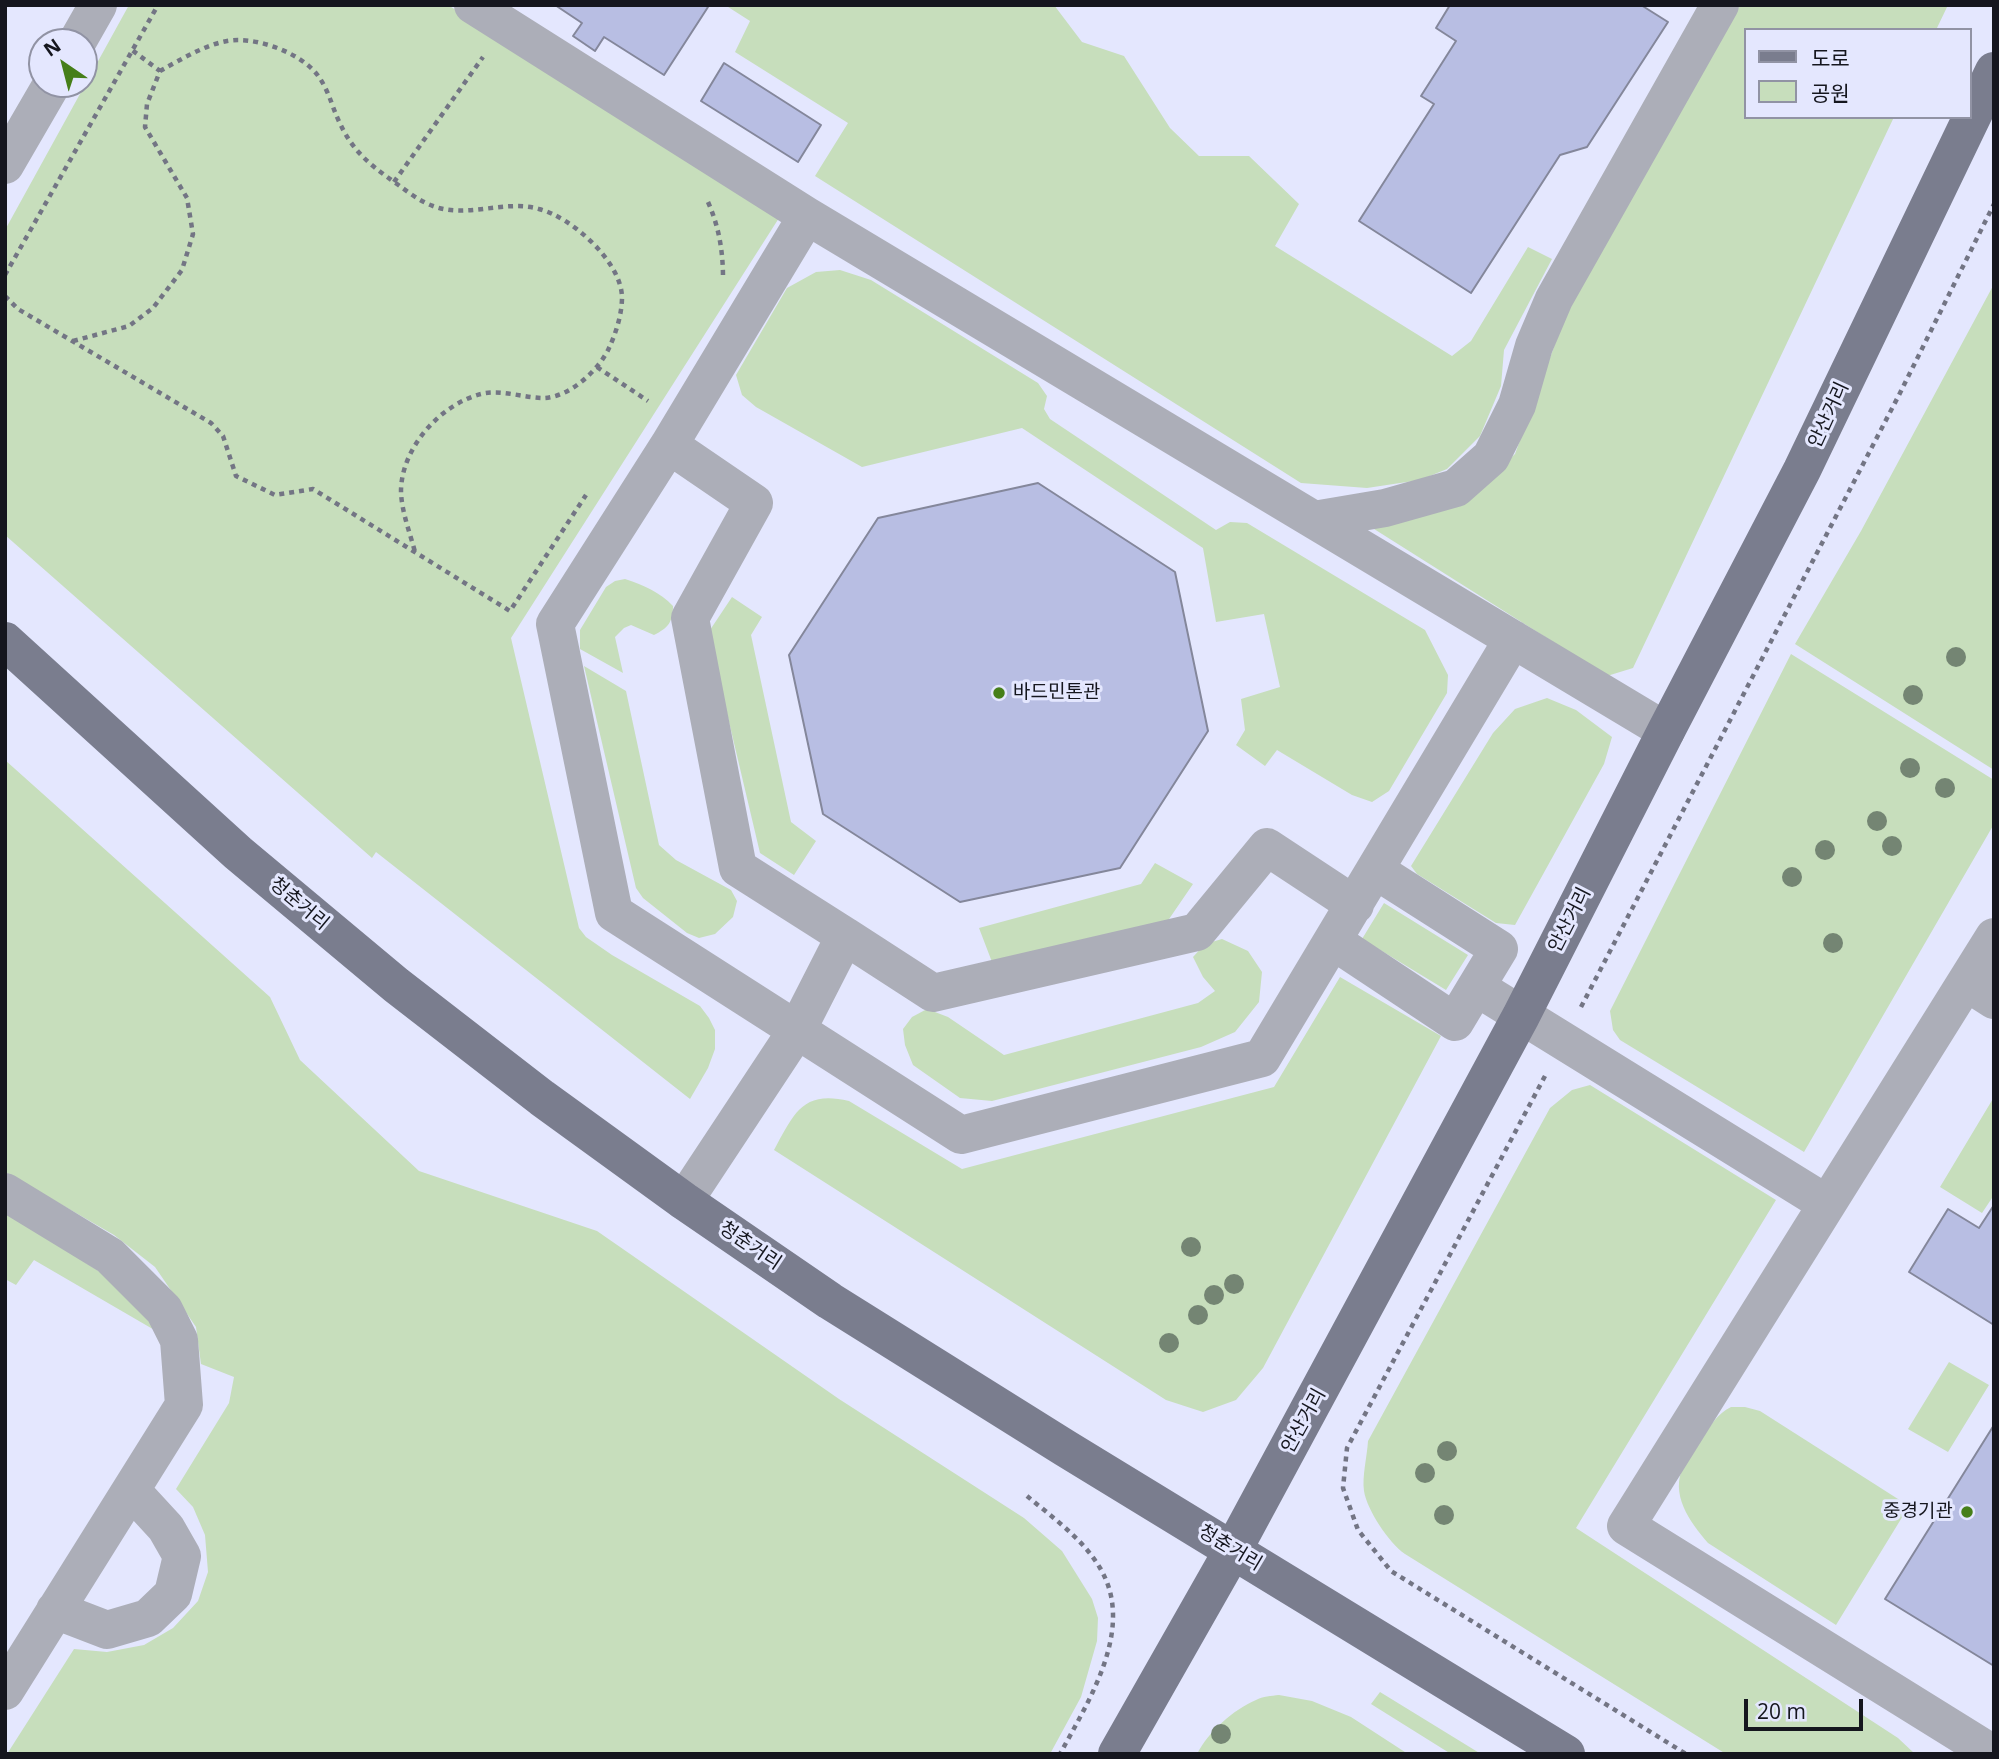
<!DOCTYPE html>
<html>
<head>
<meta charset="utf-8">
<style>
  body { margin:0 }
  #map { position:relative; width:1999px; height:1759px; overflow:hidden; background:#e4e7fe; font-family:"Open Sans","Noto Sans KR",sans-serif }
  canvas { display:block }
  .frame { position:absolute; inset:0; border:7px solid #15161e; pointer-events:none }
  .legend { position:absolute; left:1744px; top:28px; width:228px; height:91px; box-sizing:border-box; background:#e4e7fe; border:2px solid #9193a4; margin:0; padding:9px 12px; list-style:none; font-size:21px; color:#15161e }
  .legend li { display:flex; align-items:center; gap:14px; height:35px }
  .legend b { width:35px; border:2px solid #9193a4 }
  .north { position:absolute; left:28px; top:28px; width:70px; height:70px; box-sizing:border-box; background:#e4e7fe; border:2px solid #9193a4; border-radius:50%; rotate:325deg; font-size:19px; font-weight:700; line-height:28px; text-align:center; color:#15161e }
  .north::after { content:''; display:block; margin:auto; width:24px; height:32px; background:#467f19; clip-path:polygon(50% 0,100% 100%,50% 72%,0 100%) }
  .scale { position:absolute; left:1744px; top:1699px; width:119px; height:32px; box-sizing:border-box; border:4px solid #15161e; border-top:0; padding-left:9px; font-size:21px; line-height:24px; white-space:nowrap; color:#15161e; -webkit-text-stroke:5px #e4e7fe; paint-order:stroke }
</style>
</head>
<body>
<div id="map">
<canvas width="1999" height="1759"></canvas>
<div class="frame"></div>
<ul class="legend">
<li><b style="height:9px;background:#7a7d8e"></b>도로</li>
<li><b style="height:19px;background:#c7debc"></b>공원</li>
</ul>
<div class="north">N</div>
<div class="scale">20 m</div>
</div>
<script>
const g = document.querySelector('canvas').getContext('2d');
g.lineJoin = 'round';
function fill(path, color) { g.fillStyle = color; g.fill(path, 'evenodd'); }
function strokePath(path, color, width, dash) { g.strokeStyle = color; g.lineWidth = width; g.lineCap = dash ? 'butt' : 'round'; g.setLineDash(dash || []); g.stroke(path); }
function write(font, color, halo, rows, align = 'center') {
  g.font = font + ' "Open Sans","Noto Sans KR",sans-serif'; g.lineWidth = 6; g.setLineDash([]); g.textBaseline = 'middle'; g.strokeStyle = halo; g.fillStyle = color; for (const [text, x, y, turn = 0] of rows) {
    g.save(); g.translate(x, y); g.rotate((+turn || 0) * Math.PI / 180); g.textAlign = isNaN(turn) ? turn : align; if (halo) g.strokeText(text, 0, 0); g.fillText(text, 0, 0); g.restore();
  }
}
const green = new Path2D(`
  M 129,5 L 448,5 L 779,218 L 511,638 L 579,928 L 586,937 L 612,955 L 700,1006 L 709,1018 L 715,1030 L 715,1049 L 708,1068 L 690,1099 L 376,852 L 372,858 L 5,535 L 5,230 Z
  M 725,5 L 1054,5 L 1082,42 L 1124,56 L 1170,128 L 1199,156 L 1249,156 L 1299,204 L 1275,246 L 1452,356 L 1471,341 L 1528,247 L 1552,259 L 1504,350 L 1501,386 L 1480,436 L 1447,469 L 1420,480 L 1367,488 L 1301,483 L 815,176 L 848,123 L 735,52 L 750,21 Z
  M 1740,5 L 1948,5 L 1936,30 L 1745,30 L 1745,117 L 1894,117 L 1633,668 L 1607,676 L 1363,522 L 1465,502 L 1515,454 L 1567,311 Z
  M 840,270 L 871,280 L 1038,383 L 1047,396 L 1044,409 L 1050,419 L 1216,530 L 1230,522 L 1247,523 L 1425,630 L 1448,675 L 1447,693 L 1389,791 L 1372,802 L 1352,795 L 1277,750 L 1265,766 L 1236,745 L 1245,730 L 1241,699 L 1280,687 L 1264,614 L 1216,622 L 1203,548 L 1022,428 L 862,467 L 756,407 L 742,395 L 736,375 L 787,288 L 816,272 Z
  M 1994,284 L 1994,770 L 1795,644 L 1861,531 Z
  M 625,579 C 643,585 660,592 673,606 C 673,622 668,628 654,635 L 631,625 L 624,628 L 615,637 L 623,673 L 580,649 L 580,630 L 606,587 L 615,581 Z
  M 732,597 L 762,617 L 751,635 L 791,822 L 816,841 L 794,875 L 760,853 L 708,633 Z
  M 1791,654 L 1994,780 L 1994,824 L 1804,1152 L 1620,1040 L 1613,1030 L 1610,1011 Z
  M 584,666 L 626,691 L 659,845 L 676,860 L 731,890 L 737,901 L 733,917 L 715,934 L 699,938 L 687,933 L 643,898 L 636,888 Z
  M 1547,698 L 1576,710 L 1612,737 L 1604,764 L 1515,925 L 1496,923 L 1417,874 L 1411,866 L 1493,733 L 1515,709 Z
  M 5,760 L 270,997 L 300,1060 L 419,1171 L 597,1231 L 839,1399 L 1024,1518 L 1062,1551 L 1092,1599 L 1098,1618 L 1097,1641 L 1081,1697 L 1050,1754 L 7,1754 L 74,1649 L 107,1652 L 144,1645 L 173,1628 L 198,1601 L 208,1572 L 205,1535 L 193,1507 L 176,1489 L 229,1403 L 234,1377 L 201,1364 L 196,1327 L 155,1267 L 114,1235 L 5,1172 Z
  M 1155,863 L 1193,884 L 1167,922 L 992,962 L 979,928 L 1141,884 Z
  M 1384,903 L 1468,955 L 1446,990 L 1362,939 Z
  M 1222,939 L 1248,951 L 1262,972 L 1259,1002 L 1235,1032 L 1201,1047 L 992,1101 L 960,1098 L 913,1065 L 905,1045 L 903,1029 L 912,1017 L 927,1009 L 948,1017 L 1004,1055 L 1198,1003 L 1215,991 L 1203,977 L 1193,957 L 1205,944 Z
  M 1340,977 L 1441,1036 L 1263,1368 L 1236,1400 L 1203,1412 L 1166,1400 L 774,1150 C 794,1114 802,1090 849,1101 L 962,1169 L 1274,1087 Z
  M 1590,1085 L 1776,1200 L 1576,1528 L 1898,1738 L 1915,1754 L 1726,1754 L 1405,1554 C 1389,1543 1367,1510 1364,1491 C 1362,1476 1367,1457 1368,1441 L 1550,1108 L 1572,1090 Z
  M 1994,1097 L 1994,1195 L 1982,1213 L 1940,1187 Z
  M 5,1211 L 111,1279 L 163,1335 L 34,1260 L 16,1285 L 5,1279 Z
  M 1949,1362 L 1989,1385 L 1948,1452 L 1908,1429 Z
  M 1731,1407 L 1745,1407 L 1760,1411 L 1909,1506 L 1836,1625 L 1708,1543 C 1690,1522 1669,1494 1684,1465 C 1689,1456 1696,1447 1702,1438 C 1711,1425 1717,1414 1731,1407 Z
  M 1380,1692 L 1481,1754 L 1451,1754 L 1371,1704 Z
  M 1279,1695 L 1312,1701 L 1351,1717 L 1408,1754 L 1197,1754 C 1209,1731 1233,1710 1256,1700 C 1263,1696 1271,1696 1279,1695 Z`);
const building = new Path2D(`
  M 555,5 L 705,5 L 708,7 L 664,75 L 604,37 L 595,51 L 573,36 L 582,23 Z
  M 1450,5 L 1641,5 L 1668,22 L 1587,147 L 1560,155 L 1471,293 L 1359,221 L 1434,104 L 1421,96 L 1456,41 L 1436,28 Z
  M 724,63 L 821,125 L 798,162 L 701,101 Z
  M 1038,483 L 1175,572 L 1208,731 L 1120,868 L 960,902 L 823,814 L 789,655 L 878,518 Z
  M 1994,1205 L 1994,1325 L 1909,1272 L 1948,1209 L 1979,1228 Z
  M 1994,1425 L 1994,1666 L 1885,1599 Z`);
const path = new Path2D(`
  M 160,71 C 182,59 212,40 238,40 C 263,40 298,53 315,72 C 323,81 328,93 332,104 C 347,146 363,160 397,184 C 408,192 421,202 433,206 C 467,219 505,199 539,209 C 571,217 621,261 622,297 C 622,314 616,333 609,348 C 599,370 570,397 544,398 C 524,398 501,389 481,394 C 441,404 402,447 401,490 C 401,510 410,533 415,552
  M 394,182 L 483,57
  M 708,202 C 719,227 723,251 723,278
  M 5,275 L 158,5
  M 5,296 L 18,309 L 211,423 L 223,436 L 236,476 L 275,495 L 313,489 L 510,611 L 586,495
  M 73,341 L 129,326 L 153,308 L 182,270 L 193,234 L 187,198 L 145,127 L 147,104 L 160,71 L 132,50
  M 597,367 L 648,401
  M 1581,1007 L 1899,395 L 1994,204
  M 1545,1076 L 1347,1448 L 1343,1488 L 1358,1530 L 1391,1571 L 1686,1754
  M 1027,1496 C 1052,1517 1083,1539 1100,1568 C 1136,1628 1089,1700 1060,1754`);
const minor = new Path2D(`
  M 473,5 L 807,216 L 1666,731
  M 77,42 L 98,5
  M 5,165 L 52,84
  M 807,216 L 669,445 L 555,624 L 614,913 L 961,1135 L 1262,1058 L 1513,639
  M 669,445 L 754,503 L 690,618 L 738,868 L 845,936 L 797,1030 L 684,1201
  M 1314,520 L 1385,508 L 1456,488 L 1491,457 L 1517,405 L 1534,346 L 1554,299 L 1720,5
  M 1375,870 L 1499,949 L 1476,987
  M 845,936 L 933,993 L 1197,932 L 1267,847 L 1355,905
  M 1333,941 L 1455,1022 L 1476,987 L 1827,1204
  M 1966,982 L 1994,1000
  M 5,1192 L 110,1256 L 164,1310 L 179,1340 L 184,1405 L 5,1691
  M 55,1610 L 107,1630 L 148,1618 L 173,1594 L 182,1556 L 166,1528 L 131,1490
  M 1993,1754 L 1626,1526 L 1994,937`);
const major = new Path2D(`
  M 5,641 L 238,853 L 396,985 L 542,1098 L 684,1201 L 830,1301 L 1065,1448 L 1566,1754
  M 1117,1754 L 1233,1550 L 1521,1016 L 1666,731 L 1802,470 L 1994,71`);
const trees = [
  [1956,657],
  [1913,695],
  [1910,768],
  [1945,788],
  [1877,821],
  [1892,846],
  [1825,850],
  [1792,877],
  [1833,943],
  [1191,1247],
  [1234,1284],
  [1214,1295],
  [1198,1315],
  [1169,1343],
  [1447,1451],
  [1425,1473],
  [1444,1515],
  [1221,1734]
];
const markers = [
  [999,693,7,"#467f19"],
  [1967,1512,7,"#467f19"]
];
const streetNames = [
  ["안산거리",1829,415,-65],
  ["청춘거리",299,904,40],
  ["안산거리",1570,920,-63],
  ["청춘거리",750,1246,34],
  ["안산거리",1304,1421,-61],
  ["청춘거리",1230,1548,31]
];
const poiNames = [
  ["바드민톤관",1013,693],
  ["중경기관",1953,1512,"right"]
];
fill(green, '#c7debc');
fill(building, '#b8bee3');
strokePath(building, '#84879b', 2);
strokePath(path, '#737584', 4.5, [5, 5]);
strokePath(minor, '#acaeb8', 38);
strokePath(major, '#7a7d8e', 38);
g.fillStyle = '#748573';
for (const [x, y] of trees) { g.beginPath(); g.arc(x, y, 10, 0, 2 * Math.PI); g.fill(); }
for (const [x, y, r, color] of markers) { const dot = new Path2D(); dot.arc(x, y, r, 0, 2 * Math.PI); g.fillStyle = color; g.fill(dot); strokePath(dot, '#e4e7fe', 2.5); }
write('19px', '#15161e', '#e4e7fe', streetNames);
write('19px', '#15161e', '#e4e7fe', poiNames, 'left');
</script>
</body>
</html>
